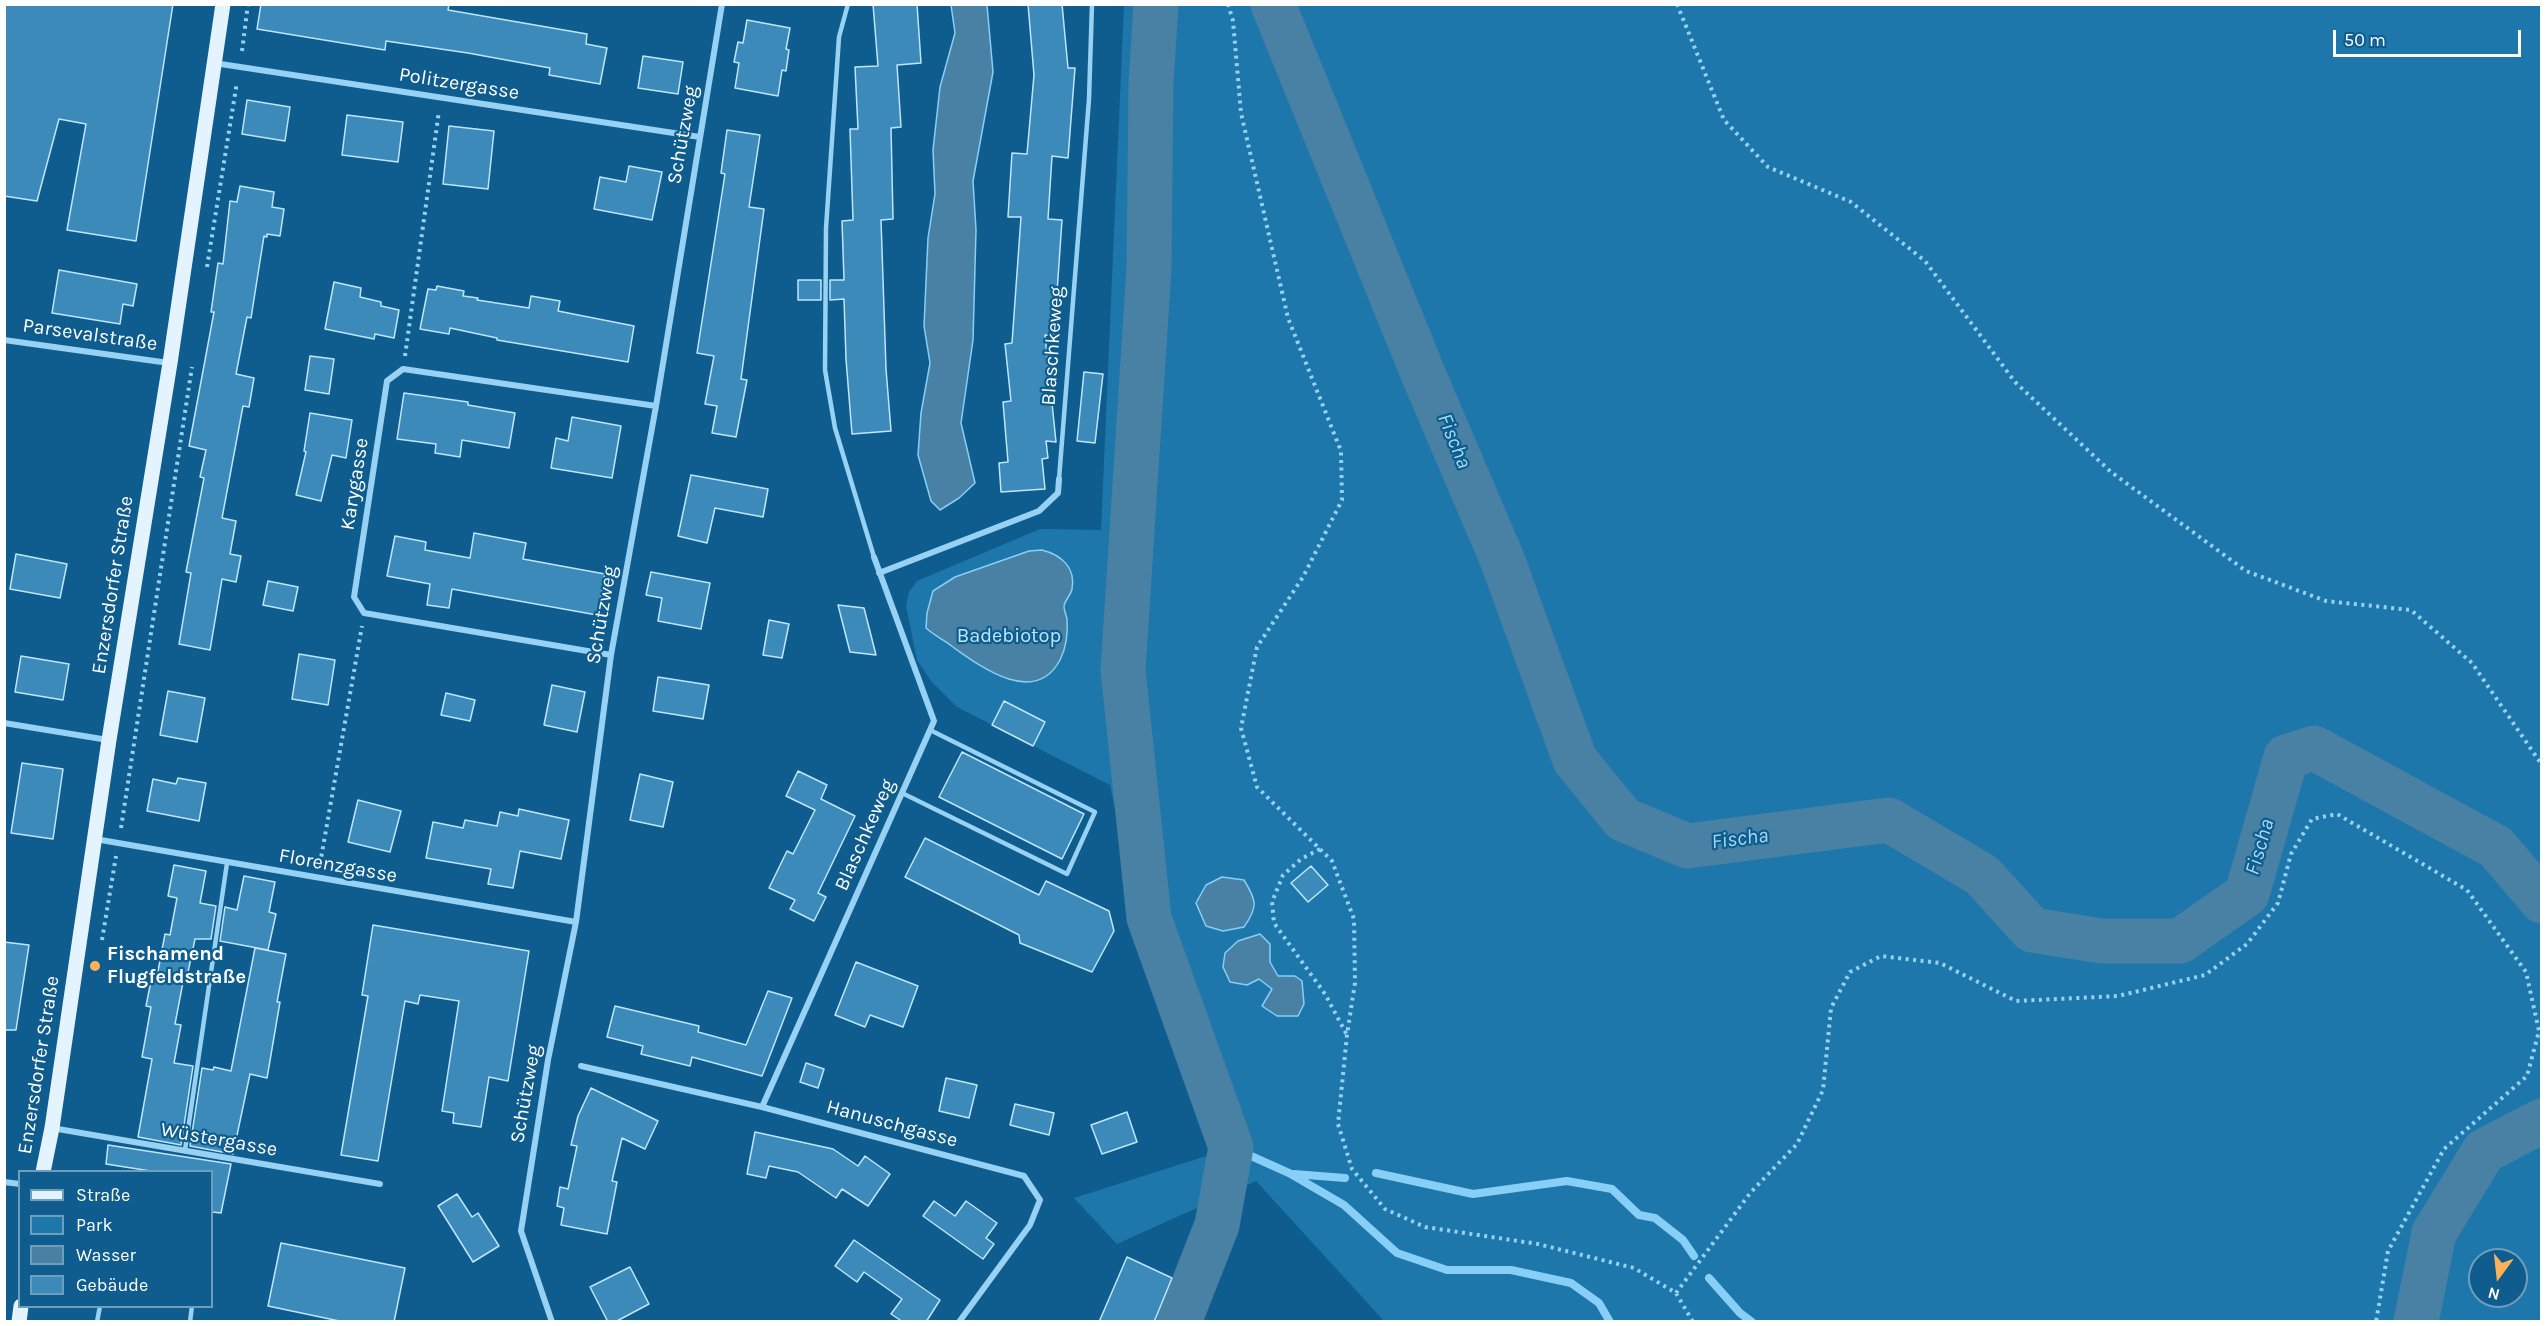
<!DOCTYPE html>
<html>
<head>
<meta charset="utf-8">
<style>
  body { margin:0 }
  #map { position:relative; width:2546px; height:1326px; overflow:hidden; background:#0f5d8e; font-family:Karla,sans-serif }
  canvas { display:block }
  .frame { position:absolute; inset:0; border:6px solid #fff; pointer-events:none }
  .legend { position:absolute; left:18px; top:1170px; width:195px; height:138px; box-sizing:border-box; background:#0f5d8e; border:2px solid #6f9ebb; margin:0; padding:8px 10px; list-style:none; font-size:18px; color:#fff }
  .legend li { display:flex; align-items:center; gap:12px; height:30px }
  .legend b { width:30px; border:2px solid #6f9ebb }
  .north { position:absolute; left:2468px; top:1248px; width:60px; height:60px; box-sizing:border-box; background:#0f5d8e; border:2px solid #6f9ebb; border-radius:50%; rotate:195deg; font-size:16px; font-weight:700; line-height:24px; text-align:center; color:#fff }
  .north::after { content:''; display:block; margin:auto; width:21px; height:27px; background:#ffb159; clip-path:polygon(50% 0,100% 100%,50% 72%,0 100%) }
  .scale { position:absolute; left:2333px; top:30px; width:188px; height:27px; box-sizing:border-box; border:3px solid #fff; border-top:0; padding-left:8px; font-size:18px; line-height:21px; white-space:nowrap; color:#fff; -webkit-text-stroke:4px #0f5d8e; paint-order:stroke }
</style>
</head>
<body>
<div id="map">
<canvas width="2546" height="1326"></canvas>
<div class="frame"></div>
<ul class="legend">
<li><b style="height:8px;background:#e3f3ff"></b>Straße</li>
<li><b style="height:16px;background:#1d77ab"></b>Park</li>
<li><b style="height:16px;background:#4881a4"></b>Wasser</li>
<li><b style="height:16px;background:#3c8ab9"></b>Gebäude</li>
</ul>
<div class="north">N</div>
<div class="scale">50 m</div>
</div>
<script>
const g = document.querySelector('canvas').getContext('2d');
g.lineJoin = 'round';
function fill(path, color) { g.fillStyle = color; g.fill(path, 'evenodd'); }
function strokePath(path, color, width, dash) { g.strokeStyle = color; g.lineWidth = width; g.lineCap = dash ? 'butt' : 'round'; g.setLineDash(dash || []); g.stroke(path); }
function write(font, color, halo, rows, align = 'center') {
  g.font = font + ' Karla,sans-serif'; g.lineWidth = 4.5; g.setLineDash([]); g.textBaseline = 'middle'; g.strokeStyle = halo; g.fillStyle = color; for (const [text, x, y, turn = 0] of rows) {
    g.save(); g.translate(x, y); g.rotate((+turn || 0) * Math.PI / 180); g.textAlign = isNaN(turn) ? turn : align; if (halo) g.strokeText(text, 0, 0); g.fillText(text, 0, 0); g.restore();
  }
}
const green = new Path2D(`
  M 1124,5 L 2541,5 L 2541,1321 L 1384,1321 L 1256,1181 L 1117,1244 L 1074,1198 L 1219,1152 L 1135,904 L 1110,785 L 957,707 L 931,681 L 917,660 L 906,606 L 909,592 L 917,581 L 1040,529 L 1101,530 ZM 1270,944 L 1270,962 L 1278,976 L 1295,976 L 1262,1005 L 1272,989 L 1259,979 ZM 2480,1260 L 2516,1260 L 2516,1296 L 2480,1296 Z`);
const water = new Path2D(`
  M 951,5 L 987,5 L 993,72 L 973,181 L 976,230 L 973,340 L 961,423 L 975,483 L 959,498 L 940,510 L 931,501 L 918,455 L 921,413 L 930,363 L 924,326 L 928,238 L 935,194 L 933,150 L 940,87 L 955,33 Z
  M 1042,550 C 1061,555 1076,567 1072,589 C 1071,595 1065,600 1064,606 C 1064,610 1066,615 1067,619 C 1068,632 1066,648 1060,660 C 1035,707 981,667 953,647 C 944,640 935,636 926,628 L 927,613 L 933,591 L 955,577 L 1029,551 Z
  M 1222,877 L 1244,880 C 1257,901 1258,907 1244,927 L 1223,931 L 1206,926 L 1196,903 L 1206,885 Z
  M 1260,934 L 1270,944 L 1270,962 L 1278,976 L 1295,976 L 1302,981 L 1304,1004 L 1298,1016 L 1277,1016 L 1262,1006 L 1272,989 L 1259,979 L 1247,985 L 1230,982 L 1223,967 L 1225,953 L 1238,941 Z`);
const stream = new Path2D(`
  M 1231,1147 L 1289,1173 L 1344,1205 L 1397,1253 L 1447,1270 L 1511,1270 L 1571,1283 L 1599,1303 L 1610,1322
  M 1376,1173 L 1473,1194 L 1567,1181 L 1612,1189 L 1639,1215 L 1655,1218 L 1683,1240 L 1694,1256
  M 1294,1174 L 1345,1178
  M 1709,1278 L 1740,1313 L 1752,1322`);
const river = new Path2D(`
  M 1156,4 L 1151,83 L 1149,268 L 1123,670 L 1149,918 L 1231,1147 L 1217,1225 L 1179,1322
  M 1273,4 L 1424,376 L 1502,559 L 1575,760 L 1623,819 L 1687,846 L 1889,820 L 1982,875 L 2032,930 L 2102,941 L 2180,941 L 2247,894 L 2286,757 L 2314,748 L 2496,847 L 2542,901
  M 2416,1322 L 2434,1233 L 2484,1151 L 2542,1121`);
const building = new Path2D(`
  M 4,4 L 173,4 L 136,241 L 67,230 L 86,124 L 59,119 L 37,201 L 4,196 Z
  M 261,4 L 449,4 L 448,10 L 587,34 L 586,44 L 607,48 L 600,84 L 549,75 L 550,68 L 468,53 L 386,41 L 385,50 L 257,29 Z
  M 873,4 L 917,4 L 921,63 L 897,65 L 901,127 L 891,128 L 893,219 L 881,220 L 886,369 L 891,431 L 852,434 L 846,359 L 844,299 L 830,300 L 830,280 L 844,280 L 842,221 L 853,220 L 850,129 L 858,129 L 855,67 L 878,66 Z
  M 1028,4 L 1062,4 L 1068,68 L 1075,68 L 1068,158 L 1052,156 L 1048,219 L 1062,220 L 1054,336 L 1045,335 L 1056,442 L 1046,441 L 1048,458 L 1042,459 L 1045,489 L 1001,492 L 999,463 L 1008,462 L 1003,402 L 1011,401 L 1005,344 L 1012,343 L 1021,217 L 1008,217 L 1012,153 L 1027,154 L 1034,75 Z
  M 747,20 L 790,28 L 786,49 L 789,50 L 786,71 L 782,70 L 778,96 L 735,88 L 739,63 L 734,62 L 738,42 L 743,43 Z
  M 643,56 L 683,62 L 678,94 L 638,88 Z
  M 247,100 L 290,107 L 285,141 L 242,134 Z
  M 347,115 L 403,122 L 398,162 L 342,155 Z
  M 449,126 L 494,131 L 488,189 L 443,184 Z
  M 727,130 L 760,135 L 749,207 L 764,209 L 741,379 L 747,380 L 736,437 L 712,433 L 717,406 L 705,404 L 714,356 L 697,353 L 725,174 L 721,173 Z
  M 629,166 L 662,172 L 652,220 L 594,209 L 600,177 L 626,182 Z
  M 240,186 L 274,192 L 272,207 L 284,209 L 280,236 L 267,234 L 267,237 L 264,236 L 251,318 L 247,317 L 236,374 L 254,378 L 249,407 L 243,406 L 222,518 L 236,521 L 230,554 L 241,556 L 236,582 L 222,579 L 210,650 L 179,644 L 191,573 L 186,572 L 204,478 L 200,477 L 206,450 L 189,446 L 214,312 L 211,312 L 218,263 L 223,264 L 230,201 L 237,202 Z
  M 59,270 L 137,284 L 133,306 L 123,304 L 120,324 L 52,313 Z
  M 798,280 L 821,280 L 821,300 L 798,300 Z
  M 334,282 L 361,288 L 360,297 L 381,302 L 381,306 L 399,310 L 394,338 L 375,334 L 374,339 L 325,329 Z
  M 437,286 L 464,291 L 463,296 L 478,298 L 477,300 L 529,308 L 531,296 L 560,301 L 558,311 L 634,326 L 628,362 L 497,340 L 497,338 L 450,328 L 449,334 L 420,329 L 428,289 L 436,290 Z
  M 310,356 L 334,359 L 329,394 L 305,390 Z
  M 1084,372 L 1103,374 L 1095,443 L 1077,441 Z
  M 404,393 L 468,402 L 468,405 L 515,413 L 509,448 L 462,440 L 460,457 L 435,453 L 436,444 L 397,439 Z
  M 310,413 L 352,420 L 346,458 L 332,455 L 321,501 L 296,495 L 306,452 L 304,451 Z
  M 572,417 L 621,426 L 612,478 L 551,468 L 556,438 L 568,441 Z
  M 691,475 L 768,489 L 763,517 L 715,508 L 707,543 L 678,536 Z
  M 474,533 L 526,543 L 523,559 L 605,574 L 597,615 L 452,589 L 449,608 L 427,605 L 430,584 L 387,576 L 395,536 L 426,542 L 425,550 L 470,558 Z
  M 16,554 L 67,564 L 60,598 L 10,589 Z
  M 651,572 L 710,583 L 701,629 L 658,621 L 662,598 L 646,595 Z
  M 268,581 L 298,587 L 293,611 L 263,605 Z
  M 838,605 L 864,608 L 876,655 L 850,652 Z
  M 769,620 L 789,624 L 782,658 L 763,655 Z
  M 299,654 L 335,660 L 328,705 L 292,699 Z
  M 21,656 L 69,664 L 63,700 L 15,692 Z
  M 658,677 L 709,685 L 703,719 L 653,711 Z
  M 552,685 L 585,692 L 577,732 L 544,725 Z
  M 168,691 L 205,698 L 197,742 L 160,735 Z
  M 446,693 L 475,700 L 470,721 L 441,715 Z
  M 1004,701 L 1045,722 L 1033,746 L 992,725 Z
  M 962,752 L 1084,814 L 1062,859 L 939,797 Z
  M 22,763 L 63,769 L 53,839 L 11,833 Z
  M 798,771 L 827,785 L 821,799 L 855,816 L 818,893 L 826,897 L 814,921 L 790,909 L 795,900 L 769,888 L 787,851 L 793,854 L 815,810 L 786,796 Z
  M 640,774 L 673,782 L 663,827 L 630,820 Z
  M 178,778 L 206,783 L 199,821 L 147,811 L 153,779 L 176,784 Z
  M 358,800 L 401,811 L 390,852 L 348,842 Z
  M 519,809 L 569,820 L 561,859 L 520,851 L 513,888 L 488,884 L 491,869 L 426,858 L 433,822 L 463,828 L 465,820 L 497,826 L 500,812 L 518,816 Z
  M 925,838 L 1039,895 L 1046,881 L 1109,911 L 1114,931 L 1092,972 L 1020,943 L 1019,935 L 905,877 Z
  M 174,865 L 206,871 L 200,903 L 216,906 L 211,939 L 195,939 L 187,977 L 184,977 L 175,1024 L 181,1025 L 174,1063 L 193,1066 L 181,1145 L 138,1137 L 152,1059 L 142,1057 L 151,1007 L 146,1006 L 153,971 L 158,971 L 165,934 L 170,935 L 177,898 L 168,896 Z
  M 1311,866 L 1328,885 L 1308,902 L 1291,883 Z
  M 244,876 L 275,882 L 269,912 L 276,914 L 268,950 L 220,941 L 225,907 L 237,910 Z
  M 373,925 L 529,951 L 508,1081 L 489,1077 L 481,1127 L 453,1123 L 454,1113 L 442,1111 L 459,1001 L 420,995 L 418,1004 L 405,1001 L 378,1161 L 341,1155 L 368,996 L 362,995 Z
  M 4,942 L 29,945 L 16,1030 L 4,1030 Z
  M 255,948 L 286,954 L 277,1002 L 280,1002 L 267,1078 L 250,1074 L 233,1154 L 190,1146 L 202,1068 L 213,1070 L 214,1067 L 231,1071 Z
  M 856,962 L 918,986 L 903,1027 L 870,1015 L 865,1027 L 835,1015 Z
  M 768,991 L 792,998 L 762,1076 L 692,1057 L 690,1066 L 641,1054 L 643,1046 L 607,1037 L 615,1006 L 699,1026 L 698,1032 L 746,1045 Z
  M 806,1063 L 824,1069 L 818,1088 L 800,1082 Z
  M 946,1078 L 977,1085 L 969,1118 L 939,1111 Z
  M 591,1088 L 658,1121 L 645,1149 L 622,1138 L 612,1181 L 617,1182 L 607,1234 L 561,1225 L 564,1208 L 557,1206 L 560,1187 L 568,1189 L 577,1146 L 571,1145 L 578,1116 Z
  M 1015,1104 L 1054,1113 L 1049,1135 L 1010,1125 Z
  M 1127,1112 L 1137,1142 L 1102,1154 L 1091,1125 Z
  M 755,1132 L 833,1149 L 858,1166 L 865,1156 L 890,1174 L 868,1206 L 842,1189 L 836,1198 L 798,1172 L 769,1166 L 766,1178 L 747,1174 Z
  M 108,1145 L 231,1164 L 221,1213 L 212,1212 L 212,1172 L 157,1172 L 106,1164 Z
  M 457,1194 L 472,1217 L 478,1213 L 499,1246 L 473,1262 L 438,1206 Z
  M 934,1201 L 955,1216 L 966,1201 L 997,1223 L 986,1238 L 994,1244 L 983,1259 L 923,1216 Z
  M 854,1240 L 940,1300 L 926,1322 L 903,1322 L 891,1314 L 902,1299 L 864,1272 L 857,1282 L 835,1266 Z
  M 281,1243 L 405,1268 L 394,1322 L 344,1322 L 268,1306 Z
  M 1127,1257 L 1172,1278 L 1154,1322 L 1099,1322 Z
  M 630,1267 L 649,1304 L 615,1322 L 608,1322 L 590,1287 Z`);
const path = new Path2D(`
  M 1228,4 L 1233,21 L 1241,113 L 1288,318 L 1341,451 L 1342,500 L 1303,577 L 1257,647 L 1241,728 L 1257,787 L 1332,861 L 1354,919 L 1355,983 L 1347,1035 L 1338,1124 L 1352,1169 L 1385,1209 L 1425,1227 L 1538,1244 L 1634,1268 L 1676,1293 L 1693,1322
  M 1677,4 L 1724,120 L 1768,167 L 1851,202 L 1925,261 L 2015,382 L 2111,472 L 2246,571 L 2326,601 L 2411,610 L 2472,663 L 2542,765
  M 242,51 L 248,4
  M 207,267 L 237,82
  M 405,356 L 439,111
  M 121,828 L 192,367
  M 1320,849 L 1301,859 L 1283,875 L 1272,902 L 1274,923 L 1325,994 L 1347,1035
  M 320,864 L 362,626
  M 102,940 L 116,856
  M 1676,1293 L 1751,1192 L 1797,1144 L 1823,1090 L 1831,1008 L 1850,972 L 1881,956 L 1940,963 L 2016,1001 L 2118,996 L 2205,975 L 2247,944 L 2278,903 L 2291,854 L 2312,819 L 2337,814 L 2467,890 L 2526,972 L 2539,1031 L 2527,1076 L 2444,1149 L 2388,1251 L 2376,1322`);
const lane = new Path2D(`
  M 848,4 L 839,37 L 826,228 L 825,370 L 835,428 L 874,557
  M 1059,479 L 1089,99 L 1092,4
  M 902,793 L 1067,874 L 1095,812 L 930,730
  M 185,1150 L 227,863
  M 97,1322 L 100,1306
  M 190,1322 L 192,1306`);
const street = new Path2D(`
  M 214,63 L 700,137
  M 4,340 L 169,363
  M 879,573 L 1039,511 L 1058,493 L 1059,479
  M 611,655 L 364,613 L 354,597 L 387,381 L 403,369 L 656,406
  M 4,723 L 108,740
  M 95,839 L 576,922
  M 581,1066 L 762,1107 L 1024,1176 L 1040,1200 L 1030,1225 L 959,1322
  M 762,1107 L 934,721 L 874,557
  M 52,1128 L 380,1184
  M 4,1182 L 20,1184
  M 552,1322 L 521,1231 L 548,1060 L 576,922 L 611,655 L 656,406 L 722,4`);
const primary = new Path2D(`
  M 43,1172 L 52,1128 L 109,740 L 170,363 L 223,4
  M 19,1322 L 21,1306`);
const markers = [
  [95,966,6,"#ffb159"]
];
const streetNames = [
  ["Politzergasse",459,84,9],
  ["Schützweg",683,135,-80],
  ["Parsevalstraße",90,335,8],
  ["Blaschkeweg",1053,346,-86],
  ["Karygasse",355,484,-81],
  ["Enzersdorfer Straße",113,585,-81],
  ["Schützweg",602,615,-80],
  ["Blaschkeweg",865,835,-66],
  ["Florenzgasse",338,866,10],
  ["Enzersdorfer Straße",39,1065,-81],
  ["Schützweg",526,1094,-80],
  ["Hanuschgasse",892,1124,15],
  ["Wüstergasse",219,1140,10]
];
const parkNames = [
  ["Badebiotop",1009,636]
];
const poiNames = [
  ["Fischamend",107,954],
  ["Flugfeldstraße",107,977]
];
const waterNames = [
  ["Fischa",1454,441,68],
  ["Fischa",1740,839,-7],
  ["Fischa",2260,847,-74]
];
fill(green, '#1d77ab');
fill(water, '#4881a4');
strokePath(water, '#88cff7', 1.5);
strokePath(stream, '#88cff7', 8);
strokePath(river, '#4881a4', 45);
fill(building, '#3c8ab9');
strokePath(building, '#bee6fe', 1.5);
strokePath(path, '#97d1f3', 4, [3, 4.5]);
strokePath(lane, '#97d1f3', 4.5);
strokePath(street, '#97d1f3', 6);
strokePath(primary, '#e3f3ff', 15);
for (const [x, y, r, color] of markers) { const dot = new Path2D(); dot.arc(x, y, r, 0, 2 * Math.PI); g.fillStyle = color; g.fill(dot); strokePath(dot, '#0f5d8e', 2); }
write('20px', '#fff', '#0f5d8e', streetNames);
write('20px', '#bee6fe', '#0f5d8e', parkNames);
write('bold 20px', '#fff', '#0f5d8e', poiNames, 'left');
write('italic 21px', '#a3dafa', '#0f5d8e', waterNames);
</script>
</body>
</html>
